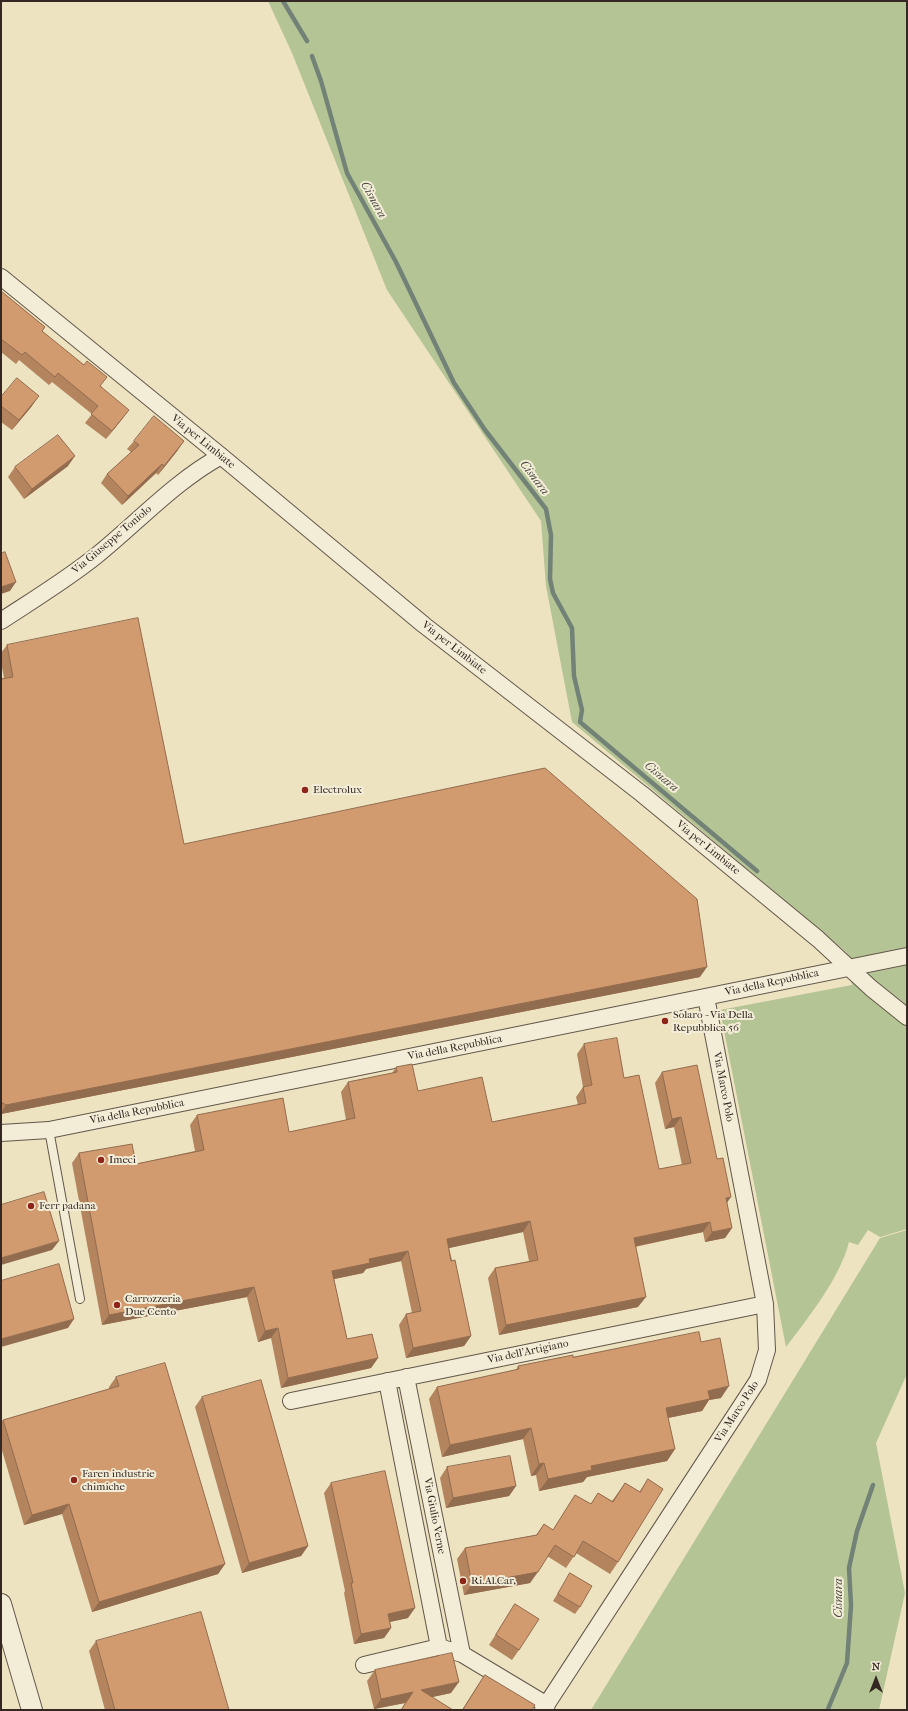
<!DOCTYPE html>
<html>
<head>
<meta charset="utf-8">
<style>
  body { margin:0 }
  #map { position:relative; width:908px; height:1711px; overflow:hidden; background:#ede3c1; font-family:"IM FELL French Canon",serif }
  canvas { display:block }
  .frame { position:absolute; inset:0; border:2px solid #352824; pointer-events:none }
  .north { position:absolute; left:856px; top:1659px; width:40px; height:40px; -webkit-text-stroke:3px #f3edd7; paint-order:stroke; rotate:0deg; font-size:11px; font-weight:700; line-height:16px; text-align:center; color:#352824 }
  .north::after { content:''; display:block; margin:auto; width:14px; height:18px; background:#352824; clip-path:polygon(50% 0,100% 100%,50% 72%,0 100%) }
</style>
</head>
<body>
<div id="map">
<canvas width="908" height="1711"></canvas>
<div class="frame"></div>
<div class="north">N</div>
</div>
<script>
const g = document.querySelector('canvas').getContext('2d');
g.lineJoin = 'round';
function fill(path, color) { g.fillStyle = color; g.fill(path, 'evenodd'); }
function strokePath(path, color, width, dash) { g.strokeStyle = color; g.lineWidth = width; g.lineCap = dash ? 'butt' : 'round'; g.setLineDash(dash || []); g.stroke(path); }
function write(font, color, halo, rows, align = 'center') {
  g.font = font + ' "IM FELL French Canon",serif'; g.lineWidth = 4; g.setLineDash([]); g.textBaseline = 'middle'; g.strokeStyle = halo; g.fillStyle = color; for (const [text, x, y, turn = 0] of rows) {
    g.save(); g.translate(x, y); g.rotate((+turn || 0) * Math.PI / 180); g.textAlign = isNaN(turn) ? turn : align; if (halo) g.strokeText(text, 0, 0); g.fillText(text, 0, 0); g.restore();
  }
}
const green = new Path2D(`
  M 268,1 L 907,1 L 907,1229 L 880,1237 L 868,1230 L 858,1245 L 849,1242 C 840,1278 808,1318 786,1347 L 720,1010 L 852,985 L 847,953 L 572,722 L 546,586 L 541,521 L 387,290 L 292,53 Z
  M 907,1230 L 907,1374 L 876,1443 L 905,1593 L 879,1710 L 591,1710 L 880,1238 Z`);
const stream = new Path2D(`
  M 283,1 L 307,41
  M 312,56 L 321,81 L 347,173 L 396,262 L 454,383 L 485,430 L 546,509 L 551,535 L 550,579 L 553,593 L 572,628 L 574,676 L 582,710 L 580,722 L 757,871
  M 828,1710 L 828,1709 L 847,1663 L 851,1605 L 849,1568 L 857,1531 L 873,1485`);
const service = new Path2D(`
  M 49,1130 L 80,1299`);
const minor = new Path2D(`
  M 1,277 L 221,456 L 424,625 L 642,794 L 818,939 L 871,988 L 907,1017
  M 1,621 C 33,600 66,580 96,556 C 138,522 174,482 221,456
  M 1,1133 L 49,1130 L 907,956
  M 406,1377 L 462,1654
  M 387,1381 L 439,1647
  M 291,1401 L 765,1304
  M 364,1665 L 439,1647 L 462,1654 L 547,1705
  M 543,1710 L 758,1380 L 767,1350 L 765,1304 L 706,997`);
const tertiary = new Path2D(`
  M 1,1604 L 32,1710`);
const wall = new Path2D(`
  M 1,291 L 45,327 L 42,331 L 101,386 L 123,418 L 106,439 L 85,423 L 92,414 L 52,382 L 49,385 L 19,360 L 16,364 L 1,352 Z
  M 1,397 L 32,406 L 12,430 L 1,422 Z
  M 134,441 L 178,450 L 158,475 L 156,473 L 122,505 L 101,483 L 107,474 L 131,452 L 127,449 Z
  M 68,466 L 24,499 L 8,477 L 15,467 Z
  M 7,645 L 184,844 L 700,977 L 1,1114 L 1,679 L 4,678 L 1,662 L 1,653 Z
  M 584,1044 L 624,1078 L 659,1169 L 682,1165 L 674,1127 L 665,1129 L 655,1083 L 662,1072 L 717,1159 L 732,1228 L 725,1238 L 705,1242 L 703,1232 L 635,1247 L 638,1307 L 499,1335 L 488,1278 L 495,1268 L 529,1261 L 523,1232 L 449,1248 L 471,1336 L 464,1346 L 406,1358 L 399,1325 L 406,1314 L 412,1313 L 401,1261 L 366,1269 L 363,1273 L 334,1279 L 347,1339 L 378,1358 L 371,1368 L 281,1388 L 271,1338 L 258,1342 L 247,1297 L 102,1325 L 72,1163 L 79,1153 L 136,1164 L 195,1151 L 190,1125 L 197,1115 L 289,1132 L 346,1120 L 341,1092 L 348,1082 L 392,1073 L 396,1067 L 418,1091 L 492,1122 L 578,1105 L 576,1097 L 583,1087 L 577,1054 Z
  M 701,1342 L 721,1398 L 709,1400 L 702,1411 L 668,1418 L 675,1449 L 667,1461 L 587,1477 L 583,1482 L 539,1491 L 536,1475 L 531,1476 L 523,1439 L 442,1457 L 429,1399 L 437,1387 L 516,1370 L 518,1366 L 573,1357 Z
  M 116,1377 L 225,1564 L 218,1574 L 92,1612 L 62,1514 L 24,1525 L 1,1447 L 1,1423 L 3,1420 L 109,1389 L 109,1387 Z
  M 202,1397 L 308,1546 L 301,1556 L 242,1573 L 195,1407 Z
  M 447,1467 L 516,1486 L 509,1496 L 446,1508 L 440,1478 Z
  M 648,1479 L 618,1562 L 610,1574 L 576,1553 L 566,1568 L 547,1556 L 530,1583 L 464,1595 L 457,1559 L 465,1548 L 536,1535 L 544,1524 L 553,1530 L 568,1506 L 575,1495 L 591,1504 L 598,1493 L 612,1501 L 625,1483 L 639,1492 Z
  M 331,1483 L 408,1618 L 389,1622 L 391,1628 L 384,1638 L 354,1644 L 344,1593 L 345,1591 L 324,1493 Z
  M 570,1573 L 580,1607 L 575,1614 L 553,1601 L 566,1580 Z
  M 515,1604 L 519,1650 L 512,1660 L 489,1645 Z
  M 96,1641 L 229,1710 L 105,1710 L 89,1651 Z
  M 375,1670 L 451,1693 L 432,1697 L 453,1710 L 401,1710 L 405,1703 L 374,1709 L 367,1681 Z
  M 485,1675 L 532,1710 L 462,1710 L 478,1685 Z`);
const shadedWall = new Path2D(`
  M 39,396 L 32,406 L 12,430 L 19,420 Z
  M 129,410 L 123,418 L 106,439 L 112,431 Z
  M 184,441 L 178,450 L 158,475 L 164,466 Z
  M 75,456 L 68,466 L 24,499 L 32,489 Z
  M 162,464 L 156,473 L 122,505 L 128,496 Z
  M 16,582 L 10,591 L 1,594 L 1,587 Z
  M 707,967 L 700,977 L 1,1114 L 1,1113 L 6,1105 Z
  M 681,1117 L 674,1127 L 665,1129 L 672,1119 Z
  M 731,1197 L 724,1207 L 726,1198 Z
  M 530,1221 L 523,1232 L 440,1250 L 447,1239 Z
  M 710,1222 L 703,1232 L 627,1248 L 634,1238 Z
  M 732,1228 L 725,1238 L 705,1242 L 712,1232 Z
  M 59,1241 L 52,1250 L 1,1265 L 1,1258 Z
  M 408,1251 L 401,1261 L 366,1269 L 363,1273 L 325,1281 L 332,1271 L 369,1259 Z
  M 254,1287 L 247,1297 L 102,1325 L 109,1315 Z
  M 646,1297 L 638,1307 L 499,1335 L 506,1325 Z
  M 74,1319 L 68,1328 L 1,1347 L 1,1339 Z
  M 278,1328 L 271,1338 L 258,1342 L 265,1331 Z
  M 471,1336 L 464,1346 L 406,1358 L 413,1348 Z
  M 378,1358 L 371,1368 L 281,1388 L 288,1378 Z
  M 729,1386 L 721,1398 L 709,1400 L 702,1411 L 658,1420 L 666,1408 L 708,1391 Z
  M 531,1428 L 523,1439 L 442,1457 L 450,1445 Z
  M 675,1449 L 667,1461 L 587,1477 L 583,1482 L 539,1491 L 548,1479 L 591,1466 Z
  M 544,1463 L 536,1475 L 531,1476 L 539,1464 Z
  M 516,1486 L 509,1496 L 446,1508 L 453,1498 Z
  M 69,1504 L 62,1514 L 24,1525 L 32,1515 Z
  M 308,1546 L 301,1556 L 242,1573 L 249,1563 Z
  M 225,1564 L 218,1574 L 92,1612 L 99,1602 Z
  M 538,1572 L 530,1583 L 464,1595 L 472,1584 Z
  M 415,1608 L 408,1618 L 381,1624 L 388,1614 Z
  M 391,1628 L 384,1638 L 354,1644 L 361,1634 Z
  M 459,1682 L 451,1693 L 414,1701 L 421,1690 Z
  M 413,1692 L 405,1703 L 374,1709 L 381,1699 Z`);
const building = new Path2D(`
  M 1,291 L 45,327 L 42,331 L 84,365 L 87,361 L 107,377 L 100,386 L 129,410 L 112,431 L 91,414 L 98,406 L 58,373 L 55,377 L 25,352 L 22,355 L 1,339 Z
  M 17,378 L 39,396 L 19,420 L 1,406 L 1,397 Z
  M 154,416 L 184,441 L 164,466 L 162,464 L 128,496 L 107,474 L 139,445 L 134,441 Z
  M 58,435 L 75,456 L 32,489 L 15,467 Z
  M 5,552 L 16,582 L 1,587 L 1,554 Z
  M 138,618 L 184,844 L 545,768 L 697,899 L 707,967 L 6,1105 L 1,1102 L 1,679 L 13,677 L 7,645 Z
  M 617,1038 L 624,1078 L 639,1075 L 659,1169 L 691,1163 L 681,1117 L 672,1119 L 662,1072 L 697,1065 L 717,1159 L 723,1158 L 731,1197 L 726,1198 L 732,1228 L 712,1232 L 710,1222 L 634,1238 L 646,1297 L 506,1325 L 495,1268 L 538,1260 L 530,1221 L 447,1239 L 451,1261 L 455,1260 L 471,1336 L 413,1348 L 406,1314 L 421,1311 L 408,1251 L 369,1259 L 370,1263 L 332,1271 L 347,1339 L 372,1334 L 378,1358 L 288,1378 L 278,1328 L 265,1331 L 254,1287 L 109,1315 L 79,1153 L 132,1144 L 136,1164 L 204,1150 L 197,1115 L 283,1098 L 289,1132 L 355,1118 L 348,1082 L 397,1072 L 396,1067 L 412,1064 L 418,1091 L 482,1077 L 492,1122 L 586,1103 L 583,1087 L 592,1085 L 584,1044 Z
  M 44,1192 L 59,1241 L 1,1258 L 1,1205 Z
  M 59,1264 L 74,1319 L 1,1339 L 1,1281 Z
  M 699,1332 L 701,1342 L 720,1338 L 729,1386 L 708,1391 L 710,1399 L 666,1408 L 675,1449 L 591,1466 L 592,1470 L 548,1479 L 544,1463 L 539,1464 L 531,1428 L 450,1445 L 437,1387 L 519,1369 L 518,1366 L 573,1355 L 573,1357 Z
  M 165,1363 L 225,1564 L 99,1602 L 69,1504 L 32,1515 L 3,1420 L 119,1386 L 116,1377 Z
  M 261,1380 L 308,1546 L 249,1563 L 202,1397 Z
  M 510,1456 L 516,1486 L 453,1498 L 447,1467 Z
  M 385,1471 L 415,1608 L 388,1614 L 391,1628 L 361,1634 L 351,1583 L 353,1583 L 331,1483 Z
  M 648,1479 L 663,1489 L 618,1562 L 583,1541 L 574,1557 L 555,1545 L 538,1572 L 472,1584 L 465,1548 L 537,1535 L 544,1524 L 553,1530 L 575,1495 L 591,1504 L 598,1493 L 613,1502 L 625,1483 L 640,1492 Z
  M 570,1573 L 592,1586 L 580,1607 L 558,1594 Z
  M 515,1604 L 539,1619 L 519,1650 L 496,1635 Z
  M 201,1612 L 229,1710 L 115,1710 L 96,1641 Z
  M 452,1653 L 459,1682 L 421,1690 L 453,1710 L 401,1710 L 413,1692 L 381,1699 L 375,1670 Z
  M 485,1675 L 535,1705 L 532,1710 L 463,1710 Z`);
const markers = [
  [305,790,4,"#8f2418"],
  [665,1021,4,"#8f2418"],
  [101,1160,4,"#8f2418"],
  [31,1206,4,"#8f2418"],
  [117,1305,4,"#8f2418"],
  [74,1480,4,"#8f2418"],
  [463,1581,4,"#8f2418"]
];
const streetNames = [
  ["Via per Limbiate",203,442,39],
  ["Via Giuseppe Toniolo",112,540,-40],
  ["Via per Limbiate",454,648,38],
  ["Via per Limbiate",708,848,39],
  ["Via della Repubblica",772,983,-12],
  ["Via della Repubblica",455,1048,-11],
  ["Via Marco Polo",723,1087,79],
  ["Via della Repubblica",137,1112,-11],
  ["Via dell'Artigiano",528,1352,-12],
  ["Via Marco Polo",737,1412,-57],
  ["Via Giulio Verne",434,1516,79]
];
const poiNames = [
  ["Electrolux",313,790],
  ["Solaro - Via Della",673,1015],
  ["Repubblica 56",673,1028],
  ["Imeci",109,1160],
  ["Ferr padana",39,1206],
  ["Carrozzeria",125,1299],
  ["Due Cento",125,1312],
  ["Faren industrie",82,1474],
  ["chimiche",82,1487],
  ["Ri.Al.Car.",471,1581]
];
const waterNames = [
  ["Cisnara",373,200,61],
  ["Cisnara",534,478,53],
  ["Cisnara",661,777,40],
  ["Cisnara",839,1598,-90]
];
fill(green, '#b5c494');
strokePath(stream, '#728277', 4.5);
strokePath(service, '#63574b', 10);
strokePath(minor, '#63574b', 18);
strokePath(tertiary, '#63574b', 22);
strokePath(service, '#f3edd7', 8);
strokePath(minor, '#f3edd7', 16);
strokePath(tertiary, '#f3edd7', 20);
fill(wall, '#b4845f');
fill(shadedWall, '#926c4e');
fill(building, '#d19a6f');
strokePath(building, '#926c4e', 1);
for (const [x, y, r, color] of markers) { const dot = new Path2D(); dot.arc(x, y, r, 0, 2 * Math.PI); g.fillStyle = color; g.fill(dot); strokePath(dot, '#f3edd7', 1.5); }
write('11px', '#352824', '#f3edd7', streetNames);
write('11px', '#352824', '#f3edd7', poiNames, 'left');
write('italic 12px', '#4e4e47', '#f3edd7', waterNames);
</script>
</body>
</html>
